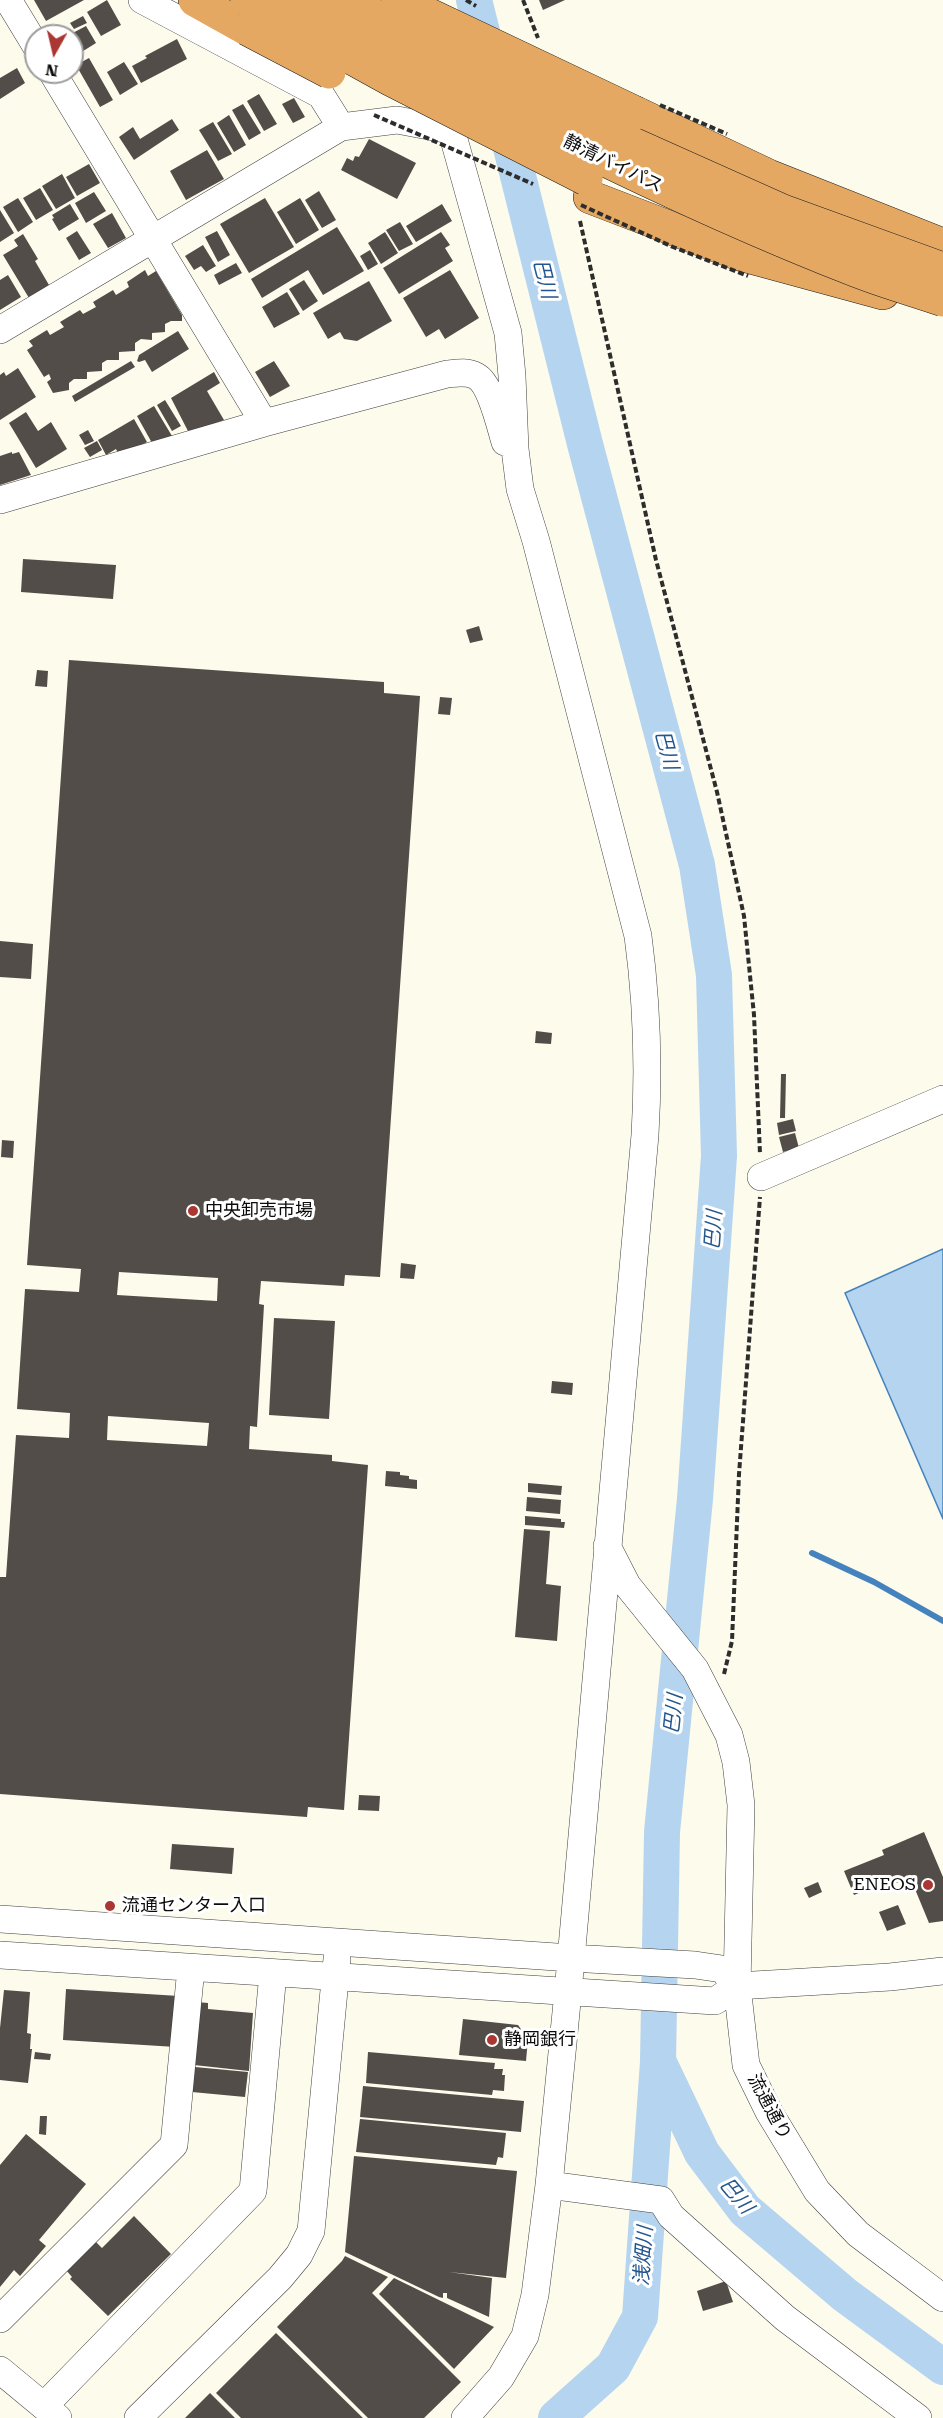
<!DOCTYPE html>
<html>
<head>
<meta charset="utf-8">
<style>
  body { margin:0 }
  #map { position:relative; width:943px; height:2418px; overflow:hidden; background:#fdfbeb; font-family:"Roboto Serif",serif }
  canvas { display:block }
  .north { position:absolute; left:24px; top:24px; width:60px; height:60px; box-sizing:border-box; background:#fff; border:2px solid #9d9d9d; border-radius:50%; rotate:188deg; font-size:16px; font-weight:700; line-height:24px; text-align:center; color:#0b0b0b }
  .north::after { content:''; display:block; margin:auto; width:21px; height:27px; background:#ab3733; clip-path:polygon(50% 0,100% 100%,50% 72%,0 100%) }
</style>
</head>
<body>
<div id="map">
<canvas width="943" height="2418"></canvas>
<div class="north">N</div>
</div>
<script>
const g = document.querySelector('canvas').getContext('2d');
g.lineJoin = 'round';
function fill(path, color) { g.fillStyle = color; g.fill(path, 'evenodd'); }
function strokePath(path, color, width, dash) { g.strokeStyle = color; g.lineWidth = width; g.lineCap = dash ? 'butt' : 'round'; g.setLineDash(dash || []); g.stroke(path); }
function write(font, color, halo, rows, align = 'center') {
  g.font = font + ' "Roboto Serif","Noto Sans JP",serif'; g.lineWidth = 6; g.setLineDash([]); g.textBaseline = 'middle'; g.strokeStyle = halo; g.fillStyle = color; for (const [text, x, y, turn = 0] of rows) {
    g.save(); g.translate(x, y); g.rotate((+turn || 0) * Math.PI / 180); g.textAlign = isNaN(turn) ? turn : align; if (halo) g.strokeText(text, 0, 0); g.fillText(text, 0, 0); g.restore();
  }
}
const water = new Path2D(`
  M 943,1249 L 943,1519 L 845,1293 Z`);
const stream = new Path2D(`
  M 812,1553 L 874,1582 L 943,1621`);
const river = new Path2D(`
  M 474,0 L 585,444 L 697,865 L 714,975 L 719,1156 L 695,1499 L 662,1832 L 658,2062 L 640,2317 L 613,2367 L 556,2418
  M 659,2063 L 702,2153 L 745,2210 L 845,2295 L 943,2367`);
const building = new Path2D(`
  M 34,0 L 84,0 L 46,21 Z
  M 107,0 L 121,25 L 101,36 L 87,12 Z
  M 539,0 L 565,0 L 543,10 Z
  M 83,16 L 87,23 L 74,29 L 70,23 Z
  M 86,26 L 96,43 L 72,58 L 72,36 L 67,36 Z
  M 177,39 L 187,59 L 141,83 L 132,66 L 147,58 L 145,56 Z
  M 89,58 L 113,100 L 100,107 L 76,65 Z
  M 124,62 L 138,84 L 120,95 L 107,72 Z
  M 17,68 L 25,83 L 0,99 L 0,78 Z
  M 259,94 L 277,124 L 264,131 L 247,101 Z
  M 294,98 L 305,117 L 293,123 L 282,104 Z
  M 243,104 L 261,133 L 249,140 L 232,110 Z
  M 229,115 L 246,145 L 234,152 L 217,123 Z
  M 172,119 L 179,130 L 134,160 L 119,137 L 133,127 L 140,139 Z
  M 213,122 L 232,154 L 218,161 L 199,130 Z
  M 369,139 L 416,163 L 397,199 L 341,170 L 347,158 L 353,161 L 355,156 L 359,157 Z
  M 207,150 L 224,179 L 186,200 L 170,171 Z
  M 89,164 L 100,183 L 77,196 L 66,177 Z
  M 62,174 L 75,198 L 56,209 L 42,186 Z
  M 40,188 L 53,210 L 36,220 L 23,198 Z
  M 319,191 L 336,220 L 322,228 L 305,200 Z
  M 94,192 L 106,211 L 86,223 L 75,203 Z
  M 18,198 L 33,222 L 18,232 L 3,207 Z
  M 265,198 L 294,247 L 249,273 L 220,224 Z
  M 300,198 L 319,230 L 296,244 L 277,212 Z
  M 70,204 L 79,219 L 59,231 L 52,219 L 54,218 L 52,215 Z
  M 442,204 L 452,221 L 416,242 L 406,226 Z
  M 0,210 L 14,233 L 0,242 Z
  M 112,213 L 126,238 L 108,248 L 93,224 Z
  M 400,222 L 413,244 L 399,251 L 386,230 Z
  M 337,227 L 364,271 L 323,295 L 308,270 L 262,298 L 251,279 Z
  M 77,231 L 91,253 L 79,260 L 66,238 Z
  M 217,231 L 230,255 L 218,262 L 205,237 Z
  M 385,232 L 398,253 L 381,264 L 368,243 Z
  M 441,232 L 450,245 L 445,248 L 453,261 L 399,294 L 383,268 Z
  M 23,234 L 38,259 L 35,261 L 49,285 L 29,298 L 3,255 L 18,246 L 14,240 Z
  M 203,245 L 216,266 L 206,272 L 201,266 L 194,270 L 185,256 Z
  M 370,250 L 378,264 L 368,270 L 360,256 Z
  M 236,263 L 242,273 L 219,285 L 214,275 Z
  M 145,270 L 148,276 L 156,271 L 182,315 L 182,321 L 171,321 L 165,324 L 165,332 L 152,333 L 152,340 L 141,339 L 135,343 L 135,351 L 119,352 L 119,360 L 107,360 L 102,363 L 102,371 L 87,372 L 87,379 L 74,379 L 69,383 L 69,390 L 53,393 L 47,382 L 51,379 L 49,374 L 44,377 L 27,350 L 33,346 L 29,341 L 47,330 L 50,335 L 64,327 L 60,322 L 80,310 L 83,314 L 96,307 L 93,302 L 113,290 L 116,295 L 129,287 L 127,282 Z
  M 450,270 L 479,318 L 445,339 L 439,329 L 426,337 L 403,298 Z
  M 8,275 L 21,297 L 0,310 L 0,280 Z
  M 304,280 L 318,301 L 303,311 L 289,289 Z
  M 369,281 L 392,321 L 357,341 L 344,339 L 340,332 L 328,339 L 313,313 Z
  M 287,292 L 300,314 L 274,328 L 262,307 Z
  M 178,331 L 189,349 L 152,372 L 145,360 L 139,362 L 137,361 L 139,355 Z
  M 131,361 L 135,367 L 75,402 L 72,396 Z
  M 274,361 L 290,386 L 270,397 L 255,372 Z
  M 18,368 L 36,397 L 0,420 L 0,375 L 4,372 L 6,376 Z
  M 214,372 L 220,383 L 207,391 L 224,420 L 189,433 L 171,398 Z
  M 165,400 L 181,426 L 172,431 L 157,405 Z
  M 154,406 L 172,436 L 152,443 L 137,416 Z
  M 26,412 L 38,431 L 51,422 L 67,449 L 36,468 L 9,423 Z
  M 134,419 L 147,442 L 133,450 L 119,455 L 116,449 L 106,455 L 98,440 Z
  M 88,430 L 94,441 L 85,445 L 79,435 Z
  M 97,441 L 102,450 L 90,457 L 84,448 Z
  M 12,452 L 12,454 L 19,452 L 31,475 L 0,485 L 0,456 Z
  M 23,559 L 116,565 L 113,599 L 21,592 Z
  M 479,626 L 483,640 L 470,643 L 466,630 Z
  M 69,660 L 384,682 L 384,693 L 420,696 L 380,1277 L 345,1275 L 344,1286 L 261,1281 L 259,1304 L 264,1305 L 257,1427 L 250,1426 L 249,1449 L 332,1455 L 332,1461 L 368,1465 L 344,1810 L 308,1807 L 307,1817 L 0,1794 L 0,1577 L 6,1577 L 16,1435 L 69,1438 L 70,1413 L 17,1409 L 25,1289 L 79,1292 L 81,1269 L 27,1265 ZM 119,1272 L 218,1278 L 217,1301 L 117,1295 ZM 108,1416 L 209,1423 L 207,1446 L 107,1440 Z
  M 37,670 L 48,671 L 47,687 L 35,686 Z
  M 440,697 L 452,698 L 450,715 L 438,714 Z
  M 0,941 L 33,944 L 31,979 L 0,977 Z
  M 536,1031 L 552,1033 L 551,1044 L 535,1043 Z
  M 781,1074 L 786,1074 L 785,1118 L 780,1118 Z
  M 793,1119 L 796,1131 L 779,1135 L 777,1123 Z
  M 795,1133 L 799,1148 L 783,1152 L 779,1137 Z
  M 2,1140 L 14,1141 L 13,1158 L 1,1157 Z
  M 401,1263 L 416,1265 L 414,1279 L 400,1278 Z
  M 274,1318 L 335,1321 L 329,1419 L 269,1415 Z
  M 552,1381 L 573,1383 L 572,1395 L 551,1393 Z
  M 386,1471 L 400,1472 L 400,1475 L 409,1476 L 409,1479 L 417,1480 L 417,1489 L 385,1486 Z
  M 528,1483 L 562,1486 L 561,1495 L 528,1492 Z
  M 527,1497 L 561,1500 L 560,1514 L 526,1511 Z
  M 525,1516 L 561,1519 L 561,1522 L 565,1522 L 564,1528 L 525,1525 Z
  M 524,1529 L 550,1531 L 546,1584 L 561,1586 L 557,1641 L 515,1637 Z
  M 359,1795 L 380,1796 L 379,1811 L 358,1810 Z
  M 924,1832 L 943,1877 L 943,1921 L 929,1923 L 910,1877 L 878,1891 L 875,1886 L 854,1895 L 844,1871 L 884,1855 L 882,1850 Z
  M 172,1844 L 234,1848 L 232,1874 L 170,1869 Z
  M 818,1882 L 822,1892 L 809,1898 L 804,1888 Z
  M 898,1905 L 906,1924 L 887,1931 L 879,1912 Z
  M 66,1989 L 179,1996 L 176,2047 L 63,2040 Z
  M 4,1990 L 30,1992 L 27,2033 L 31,2034 L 30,2049 L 32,2049 L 28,2083 L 0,2080 L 0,2028 Z
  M 197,2002 L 208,2003 L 208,2009 L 253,2013 L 249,2071 L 194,2065 Z
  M 463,2019 L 518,2025 L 528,2039 L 526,2061 L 459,2055 Z
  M 35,2052 L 51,2054 L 50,2060 L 34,2059 Z
  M 368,2052 L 495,2063 L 494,2069 L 503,2069 L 502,2075 L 505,2075 L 504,2091 L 493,2090 L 492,2095 L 366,2083 Z
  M 195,2067 L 248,2072 L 245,2097 L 192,2092 Z
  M 363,2086 L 524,2101 L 521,2132 L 360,2117 Z
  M 40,2116 L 47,2116 L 46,2135 L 39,2134 Z
  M 360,2119 L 506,2133 L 503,2158 L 498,2157 L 496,2165 L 356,2152 Z
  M 26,2134 L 86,2184 L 39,2240 L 46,2246 L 20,2276 L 14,2270 L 0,2287 L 0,2165 Z
  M 354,2156 L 517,2171 L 506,2278 L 449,2272 L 492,2278 L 489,2317 L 447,2298 L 447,2293 L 443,2293 L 443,2298 L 439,2297 L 345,2252 Z
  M 134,2216 L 171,2254 L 108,2316 L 70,2279 L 72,2277 L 66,2270 L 95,2241 L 102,2248 Z
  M 345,2256 L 388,2277 L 372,2293 L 461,2382 L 424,2418 L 368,2418 L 277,2327 L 342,2261 Z
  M 394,2278 L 488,2324 L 494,2327 L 454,2369 L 379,2294 Z
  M 726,2281 L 733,2302 L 703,2311 L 697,2291 Z
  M 276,2333 L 363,2418 L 241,2418 L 216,2393 Z
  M 210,2393 L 235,2418 L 185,2418 Z`);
const path = new Path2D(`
  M 466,0 L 476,6
  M 523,0 L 538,38
  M 580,221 L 656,560 L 717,792 L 744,916 L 754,1015 L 760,1154
  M 724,1674 L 732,1641 L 739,1474 L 760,1197`);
const minor = new Path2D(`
  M 8,0 L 36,46
  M 142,0 L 321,95 L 341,127 L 397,120 L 450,130
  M 52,72 L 264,423
  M 441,93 L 508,333 L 512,376 L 515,449 L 520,489 L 536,541 L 638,936 C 647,1003 649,1068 645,1135 L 568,1992 L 549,2185 L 535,2295 L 525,2336 L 501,2377 L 465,2418
  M 0,330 L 341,127
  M 0,500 L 264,423 L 447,374 C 457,373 467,371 476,376 C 491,384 500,426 505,442
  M 761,1177 L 943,1099
  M 607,1546 L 627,1585 L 695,1669 L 729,1735 L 736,1762 L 741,1805 L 737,1986 L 746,2065 L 769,2112 L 817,2191 L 858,2234 L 943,2298
  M 0,1919 L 571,1958 L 695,1965 L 722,1969 L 737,1986
  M 0,1955 L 715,2001 L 737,1986
  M 737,1986 L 890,1977 L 943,1971
  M 549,2185 L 661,2200 L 671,2216 L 785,2318 L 918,2418
  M 0,2319 L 174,2145 L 191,1968
  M 0,2370 L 58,2418
  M 44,2406 L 253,2191 L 273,1973
  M 138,2418 L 280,2278 L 299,2255 L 311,2231 L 337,1959`);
const highway = new Path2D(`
  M 195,0 L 247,29
  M 636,113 L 769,176 L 943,245
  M 590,197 L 736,253 L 883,293`);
const pathBridge = new Path2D(`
  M 660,105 L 727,134
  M 374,115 L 533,184
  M 581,205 L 673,247 L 748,276`);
const highwayBridge = new Path2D(`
  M 247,0 L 390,79 L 586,179
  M 295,0 C 479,98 662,195 857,271 C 885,282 914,290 943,300
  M 344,0 L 584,122 L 783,211 L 943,269
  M 398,0 L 636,113
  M 247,29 L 329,72`);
const markers = [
  [193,1211,6,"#ab3733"],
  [928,1885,6,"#ab3733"],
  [110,1906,6,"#ab3733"],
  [492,2040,6,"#ab3733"]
];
const streetNames = [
  ["静清バイパス",613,164,26],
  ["流通通り",769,2107,62]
];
const poiNames = [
  ["中央卸売市場",205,1211],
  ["ENEOS",916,1885,"right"],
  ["流通センター入口",122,1906],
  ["静岡銀行",504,2040]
];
const waterNames = [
  ["巴川",544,279,76],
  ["巴川",666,750,75],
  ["巴川",714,1230,-86],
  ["巴川",674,1714,-84],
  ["巴川",736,2196,50],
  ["浅畑川",644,2256,-86]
];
fill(water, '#b5d4ef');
strokePath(water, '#4483bd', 1.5);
strokePath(stream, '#4483bd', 6);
strokePath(river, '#b5d4ef', 36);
fill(building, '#524d48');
strokePath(minor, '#3e3e3e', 28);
strokePath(highway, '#1c1c1c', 34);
strokePath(path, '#2d2d2d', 4, [6, 3]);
strokePath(minor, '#fff', 27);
strokePath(highway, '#e4a862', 33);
strokePath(highwayBridge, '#1c1c1c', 34, []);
strokePath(pathBridge, '#2d2d2d', 4, [6, 3]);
strokePath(highwayBridge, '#e4a862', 33);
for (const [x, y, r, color] of markers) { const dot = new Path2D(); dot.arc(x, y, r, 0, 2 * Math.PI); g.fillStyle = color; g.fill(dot); strokePath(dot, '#fff', 2); }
write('18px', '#0b0b0b', '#fff', streetNames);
write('18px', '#0b0b0b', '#fff', poiNames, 'left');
write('italic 20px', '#23568e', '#fff', waterNames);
</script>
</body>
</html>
